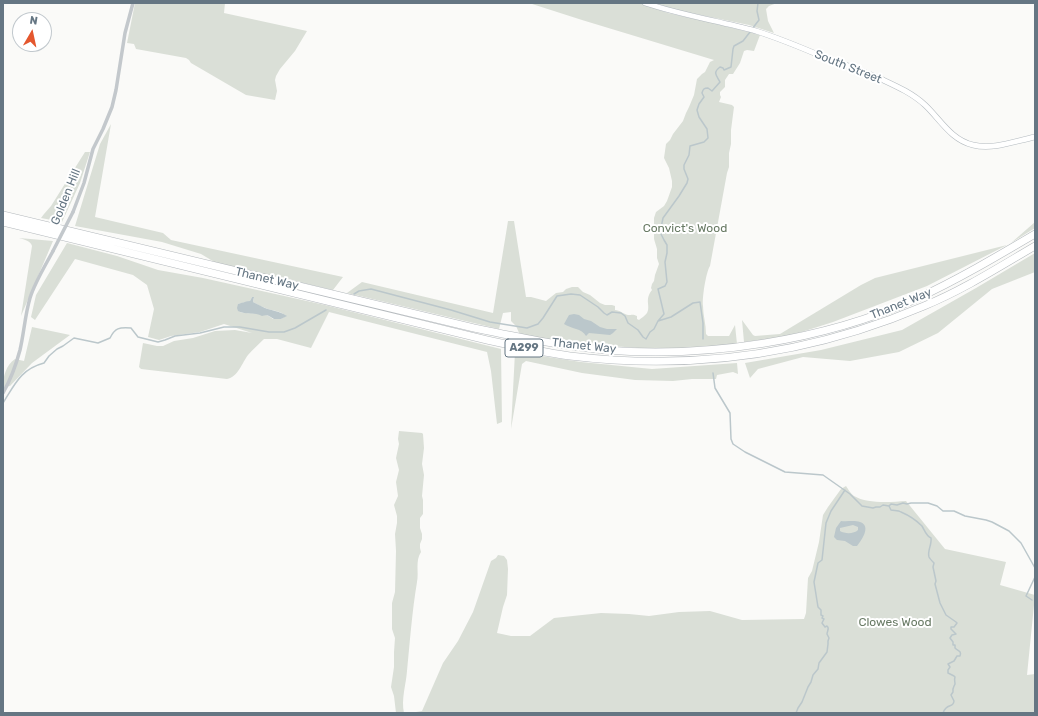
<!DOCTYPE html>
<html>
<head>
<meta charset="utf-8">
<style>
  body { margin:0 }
  #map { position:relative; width:1038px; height:716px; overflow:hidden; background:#fafaf8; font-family:Rubik,sans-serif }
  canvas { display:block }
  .frame { position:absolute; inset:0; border:4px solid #657683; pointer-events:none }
  .north { position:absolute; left:12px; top:12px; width:40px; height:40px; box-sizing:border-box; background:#fff; border:1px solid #c1c8cd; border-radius:50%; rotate:9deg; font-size:11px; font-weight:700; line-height:16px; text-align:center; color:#657683 }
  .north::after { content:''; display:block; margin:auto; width:14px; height:18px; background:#e4572e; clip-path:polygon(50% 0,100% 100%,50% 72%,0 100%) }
</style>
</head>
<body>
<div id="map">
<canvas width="1038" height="716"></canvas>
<div class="frame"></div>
<div class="north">N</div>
</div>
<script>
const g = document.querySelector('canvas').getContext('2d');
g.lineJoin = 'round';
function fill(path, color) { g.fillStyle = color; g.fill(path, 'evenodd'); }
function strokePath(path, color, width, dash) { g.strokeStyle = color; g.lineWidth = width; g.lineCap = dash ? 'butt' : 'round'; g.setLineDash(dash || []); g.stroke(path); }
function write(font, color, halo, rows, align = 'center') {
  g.font = font + ' Rubik,sans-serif'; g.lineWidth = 4; g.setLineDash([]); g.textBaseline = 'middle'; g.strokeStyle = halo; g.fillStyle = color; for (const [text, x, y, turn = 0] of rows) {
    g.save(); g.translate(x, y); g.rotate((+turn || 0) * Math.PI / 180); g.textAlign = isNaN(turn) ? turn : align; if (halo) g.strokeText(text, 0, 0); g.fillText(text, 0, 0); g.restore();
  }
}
const green = new Path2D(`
  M 135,3 L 225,3 L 224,13 L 307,31 L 295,51 L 280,69 L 276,76 L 275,80 L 277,91 L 275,100 L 246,95 L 191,63 L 189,60 L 186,58 L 136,49 L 134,44 L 127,43 Z
  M 529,3 L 640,3 L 668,13 L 713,23 L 760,35 L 754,51 L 747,50 L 744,51 L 740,63 L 733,74 L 729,74 L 725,80 L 725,87 L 720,92 L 720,95 L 721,97 L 719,102 L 732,105 L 734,107 L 731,130 L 731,144 L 729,153 L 729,167 L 727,173 L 710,266 C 706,272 702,298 703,306 C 703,315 706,324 706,334 L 708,336 L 729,336 L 735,325 L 737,344 L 709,347 L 658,349 L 638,348 L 559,342 L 520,335 L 516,326 L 511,321 L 511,312 L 503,313 L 499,329 L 347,293 L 362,282 L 493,313 L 508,221 L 514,221 L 526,297 L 531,297 L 546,301 L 556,293 L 563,292 L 566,289 L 572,287 L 578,287 L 583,292 L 590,295 L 600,303 L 605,305 L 612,305 L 615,306 L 615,310 C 620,310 623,314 628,315 C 632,315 633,314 637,316 L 637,319 L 639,320 C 641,318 645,316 647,313 C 651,306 644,300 652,290 L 651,288 L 652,284 L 654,281 L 655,275 L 659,264 L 657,258 L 657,249 L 654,239 L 654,218 L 656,212 L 664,206 L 667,201 L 672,187 L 672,181 L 669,168 L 664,158 L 666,144 L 670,140 L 673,134 L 683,121 L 686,113 L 689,107 L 694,95 L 697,79 L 702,74 L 705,72 L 710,62 L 714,60 L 582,20 Z
  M 654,3 L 777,3 L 769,6 L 766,9 L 768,21 L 774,33 L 749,25 L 676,10 Z
  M 111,124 L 95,217 L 163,233 L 171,240 L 343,277 L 333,290 L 216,263 L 201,254 L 162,242 L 75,226 L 100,144 Z
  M 85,152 L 90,152 L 80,183 L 62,222 L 41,218 L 44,214 L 51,206 Z
  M 1035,222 L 1035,228 L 1011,243 Z
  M 19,238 L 53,241 L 21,316 L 32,246 C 31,241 23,239 19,238 Z
  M 67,243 L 117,256 L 158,270 L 203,278 L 325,305 L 501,349 L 502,422 L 497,424 L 491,371 L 487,352 L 329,312 L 311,348 L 277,339 L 264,339 C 259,344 253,349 248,355 C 242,363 238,377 227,379 L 141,369 L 139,367 L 143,343 L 157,346 L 163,346 L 174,341 L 193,338 L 215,331 L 235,330 L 252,333 L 224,324 L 200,332 L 171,336 L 159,340 L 148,337 L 154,309 L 147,285 L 133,275 L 75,259 L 35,320 L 31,317 L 36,295 ZM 252,297 L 254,298 L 253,302 C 258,305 263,307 268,309 C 275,311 280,311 286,316 L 281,319 L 273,319 C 265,311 250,315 240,312 L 238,304 L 250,301 Z
  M 1007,245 L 927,286 L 833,322 L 786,337 L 744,342 L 742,320 L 753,335 L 755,336 L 780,334 L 861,285 L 875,278 Z
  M 1035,253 L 1035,272 L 992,289 L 938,333 L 899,352 L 850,361 L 803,357 L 758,369 L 750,378 L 745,363 L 821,350 L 902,330 L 976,288 Z
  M 32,327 L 70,335 L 32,363 L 10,386 L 4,387 L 3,386 C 3,377 6,365 15,359 L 24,361 Z
  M 515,352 L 581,362 L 652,369 L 737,363 L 738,374 L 733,372 L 717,375 L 716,379 L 692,379 L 673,381 L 635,380 L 582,373 L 526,361 L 522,364 L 511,429 Z
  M 399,431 L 422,433 L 423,434 L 424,448 L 422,464 L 424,475 L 422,496 L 423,500 L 423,514 L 420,518 L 420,528 L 422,534 L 422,539 L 420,544 L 420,548 L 421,552 C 415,561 419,572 417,582 C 412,612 410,641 407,671 C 406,685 401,699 404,713 L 396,713 L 394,696 L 391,687 L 394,667 L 394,652 L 395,638 L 392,629 L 392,603 L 395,592 L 396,551 L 395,534 L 397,523 L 397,516 L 394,505 L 398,496 L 396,482 L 399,470 L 396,458 L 399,444 L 398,439 Z
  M 846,486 C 848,489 851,494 854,496 C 867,504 891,502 906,501 L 945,549 L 1006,562 L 1000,585 L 1035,595 L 1027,675 L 1035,674 L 1035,713 L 410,713 L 422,711 L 443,663 L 458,641 L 473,612 L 491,561 L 496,558 L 498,555 L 504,556 L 507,560 L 508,569 L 507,595 L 503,607 L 497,633 L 511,636 L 530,636 L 554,618 L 601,613 L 629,614 L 649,616 L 679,612 L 710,611 L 742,620 L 804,619 L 806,613 L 808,578 L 812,571 L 819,542 L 823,515 L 828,507 L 841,489 Z`);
const water = new Path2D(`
  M 252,297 L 254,297 L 253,302 C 257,304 261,306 265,308 C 273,311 279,311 287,316 L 281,319 L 274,319 C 270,317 268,314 262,316 C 255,312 246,315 238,311 L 237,308 L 238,304 C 242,303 246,301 250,301 Z
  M 574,314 L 579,315 L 584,319 L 591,321 L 600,327 L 607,329 L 617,329 L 613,333 L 610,335 L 589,333 L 586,336 C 582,328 571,329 564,324 L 569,315 Z
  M 841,521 C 847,522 854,520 860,522 C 872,526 861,541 857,546 L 853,546 L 845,541 L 837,540 L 834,537 L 836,528 ZM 853,525 L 858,527 L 858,530 C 854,534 845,534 840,531 L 840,528 Z`);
const stream = new Path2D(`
  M 752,29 L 759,20 L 757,11 L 758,3
  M 354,294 L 359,291 L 371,289 L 451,310 L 490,322 L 527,328 L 538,324 L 543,318 L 557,296 L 571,294 L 580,295 L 598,307 L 604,313 L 607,315 L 612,312 L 621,313 L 625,316 L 628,323 L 638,330 L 643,337 L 646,339 L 650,332 L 654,329 L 658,321 L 664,314 L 658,289 L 665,286 L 667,282 L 665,262 L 667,253 L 667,245 L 664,240 L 661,234 L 661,228 L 663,218 L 679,196 L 687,183 L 688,179 L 684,169 L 684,165 L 689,155 L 690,146 L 704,142 L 708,138 L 707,129 L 699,117 L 697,110 L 699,104 L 704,97 L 702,93 C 703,89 704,88 708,88 L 712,91 L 720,82 C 717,76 712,73 720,67 L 723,68 L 724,70 L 731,67 L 733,49 L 734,46 L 743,41 L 750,32
  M 658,321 L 671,317 L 693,303 L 700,302 L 703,323 L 703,339
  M 713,373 L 715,388 L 730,413 L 731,439 L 733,444 L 745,452 L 785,472 L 823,475 L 850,494 L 862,506 L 873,508 L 876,507 L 880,507 L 883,505 L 889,506 L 891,510 C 894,511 898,510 901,512 C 908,515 916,520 922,526 C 925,531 926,536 931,538 C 932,545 927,551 929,557 C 930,559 932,561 934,563 L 933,567 L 936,581 L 935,584 L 940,603 L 946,615 L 956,622 L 957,623 L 954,627 L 951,627 L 951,629 L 956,634 L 952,635 L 950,638 L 953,642 L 953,645 L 955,645 L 955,648 C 958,651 962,651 960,656 L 957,656 L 954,661 L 948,664 L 950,667 L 948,670 L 948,673 L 954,676 L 955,677 C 954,680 955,681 955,684 C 954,687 952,688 953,692 L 951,695 L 954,701 C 953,709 947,702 943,713
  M 3,403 C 15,384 21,369 44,363 L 49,356 L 57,349 L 63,346 L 74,338 L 98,343 L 110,338 C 115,328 119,327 131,328 L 138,337 L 158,342 L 165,340 L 175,336 L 200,333 L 224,327 L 240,327 L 269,332 L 284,332 L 295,328 L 326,310
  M 889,506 L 891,504 L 897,505 L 903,503 L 907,504 L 911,503 L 928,503 L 937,506 L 943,511 L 954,511 L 965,516 L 986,520 L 992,522 L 1009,531 L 1021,543 L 1035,568
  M 1032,600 L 1026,596 L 1035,577
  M 796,713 L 798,708 L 802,702 L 808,687 L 811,682 L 813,675 L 818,669 L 819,663 L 827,652 L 828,644 L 828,641 L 829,638 L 827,634 C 827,631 830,628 827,626 L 825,627 L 822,623 L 824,619 L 822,618 L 823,616 L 821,615 L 821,610 L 818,607 L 814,582 L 818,563 L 822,560 L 826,523 L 831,511 L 845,490`);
const street = new Path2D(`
  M 73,212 L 84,183 L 93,149 L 103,129 L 112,107 L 116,90 L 125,33 L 133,3
  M 3,393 C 11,379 16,365 20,350 C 24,333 25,315 30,298 C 35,282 45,266 53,251`);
const secondary = new Path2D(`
  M 645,3 C 681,15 719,21 756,31 C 778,38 800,47 821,56 C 841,63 861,70 881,79 C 896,86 912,93 925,105 C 940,119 951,140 973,145 C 993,150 1015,141 1035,137`);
const highway = new Path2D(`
  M 3,215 L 474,328 C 517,337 561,346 605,350 C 707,358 822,341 916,299 C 957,280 996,257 1035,234
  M 3,222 L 487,340 C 514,346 541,352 570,356 C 693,371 809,355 924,306 C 963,290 999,267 1035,246`);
const streetBridge = new Path2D(`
  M 53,251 L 73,212`);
const shields = [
  [524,348,38]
];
const shieldNames = [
  ["A299",524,348]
];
const streetNames = [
  ["South Street",848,67,22],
  ["Golden Hill",66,197,-68],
  ["Thanet Way",267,279,13],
  ["Thanet Way",901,304,-22],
  ["Thanet Way",584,346,6]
];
const parkNames = [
  ["Convict's Wood",685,229],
  ["Clowes Wood",895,623]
];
fill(green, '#dadfd7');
fill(water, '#bbc7cb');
strokePath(stream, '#bbc7cb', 1.5);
strokePath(secondary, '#b3babf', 6);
strokePath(highway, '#b4b9bd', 8);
strokePath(street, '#c3c8cc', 3.5);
strokePath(secondary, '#fff', 5);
strokePath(highway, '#fff', 7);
strokePath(streetBridge, '#c3c8cc', 3.5);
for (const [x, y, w] of shields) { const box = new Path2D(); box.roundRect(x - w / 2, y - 9, w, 18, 3); g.fillStyle = '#fff'; g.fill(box); strokePath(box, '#657683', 1); }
write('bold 11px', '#657683', null, shieldNames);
write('12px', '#657683', '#fff', streetNames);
write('12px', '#687a64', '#fff', parkNames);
</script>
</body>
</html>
